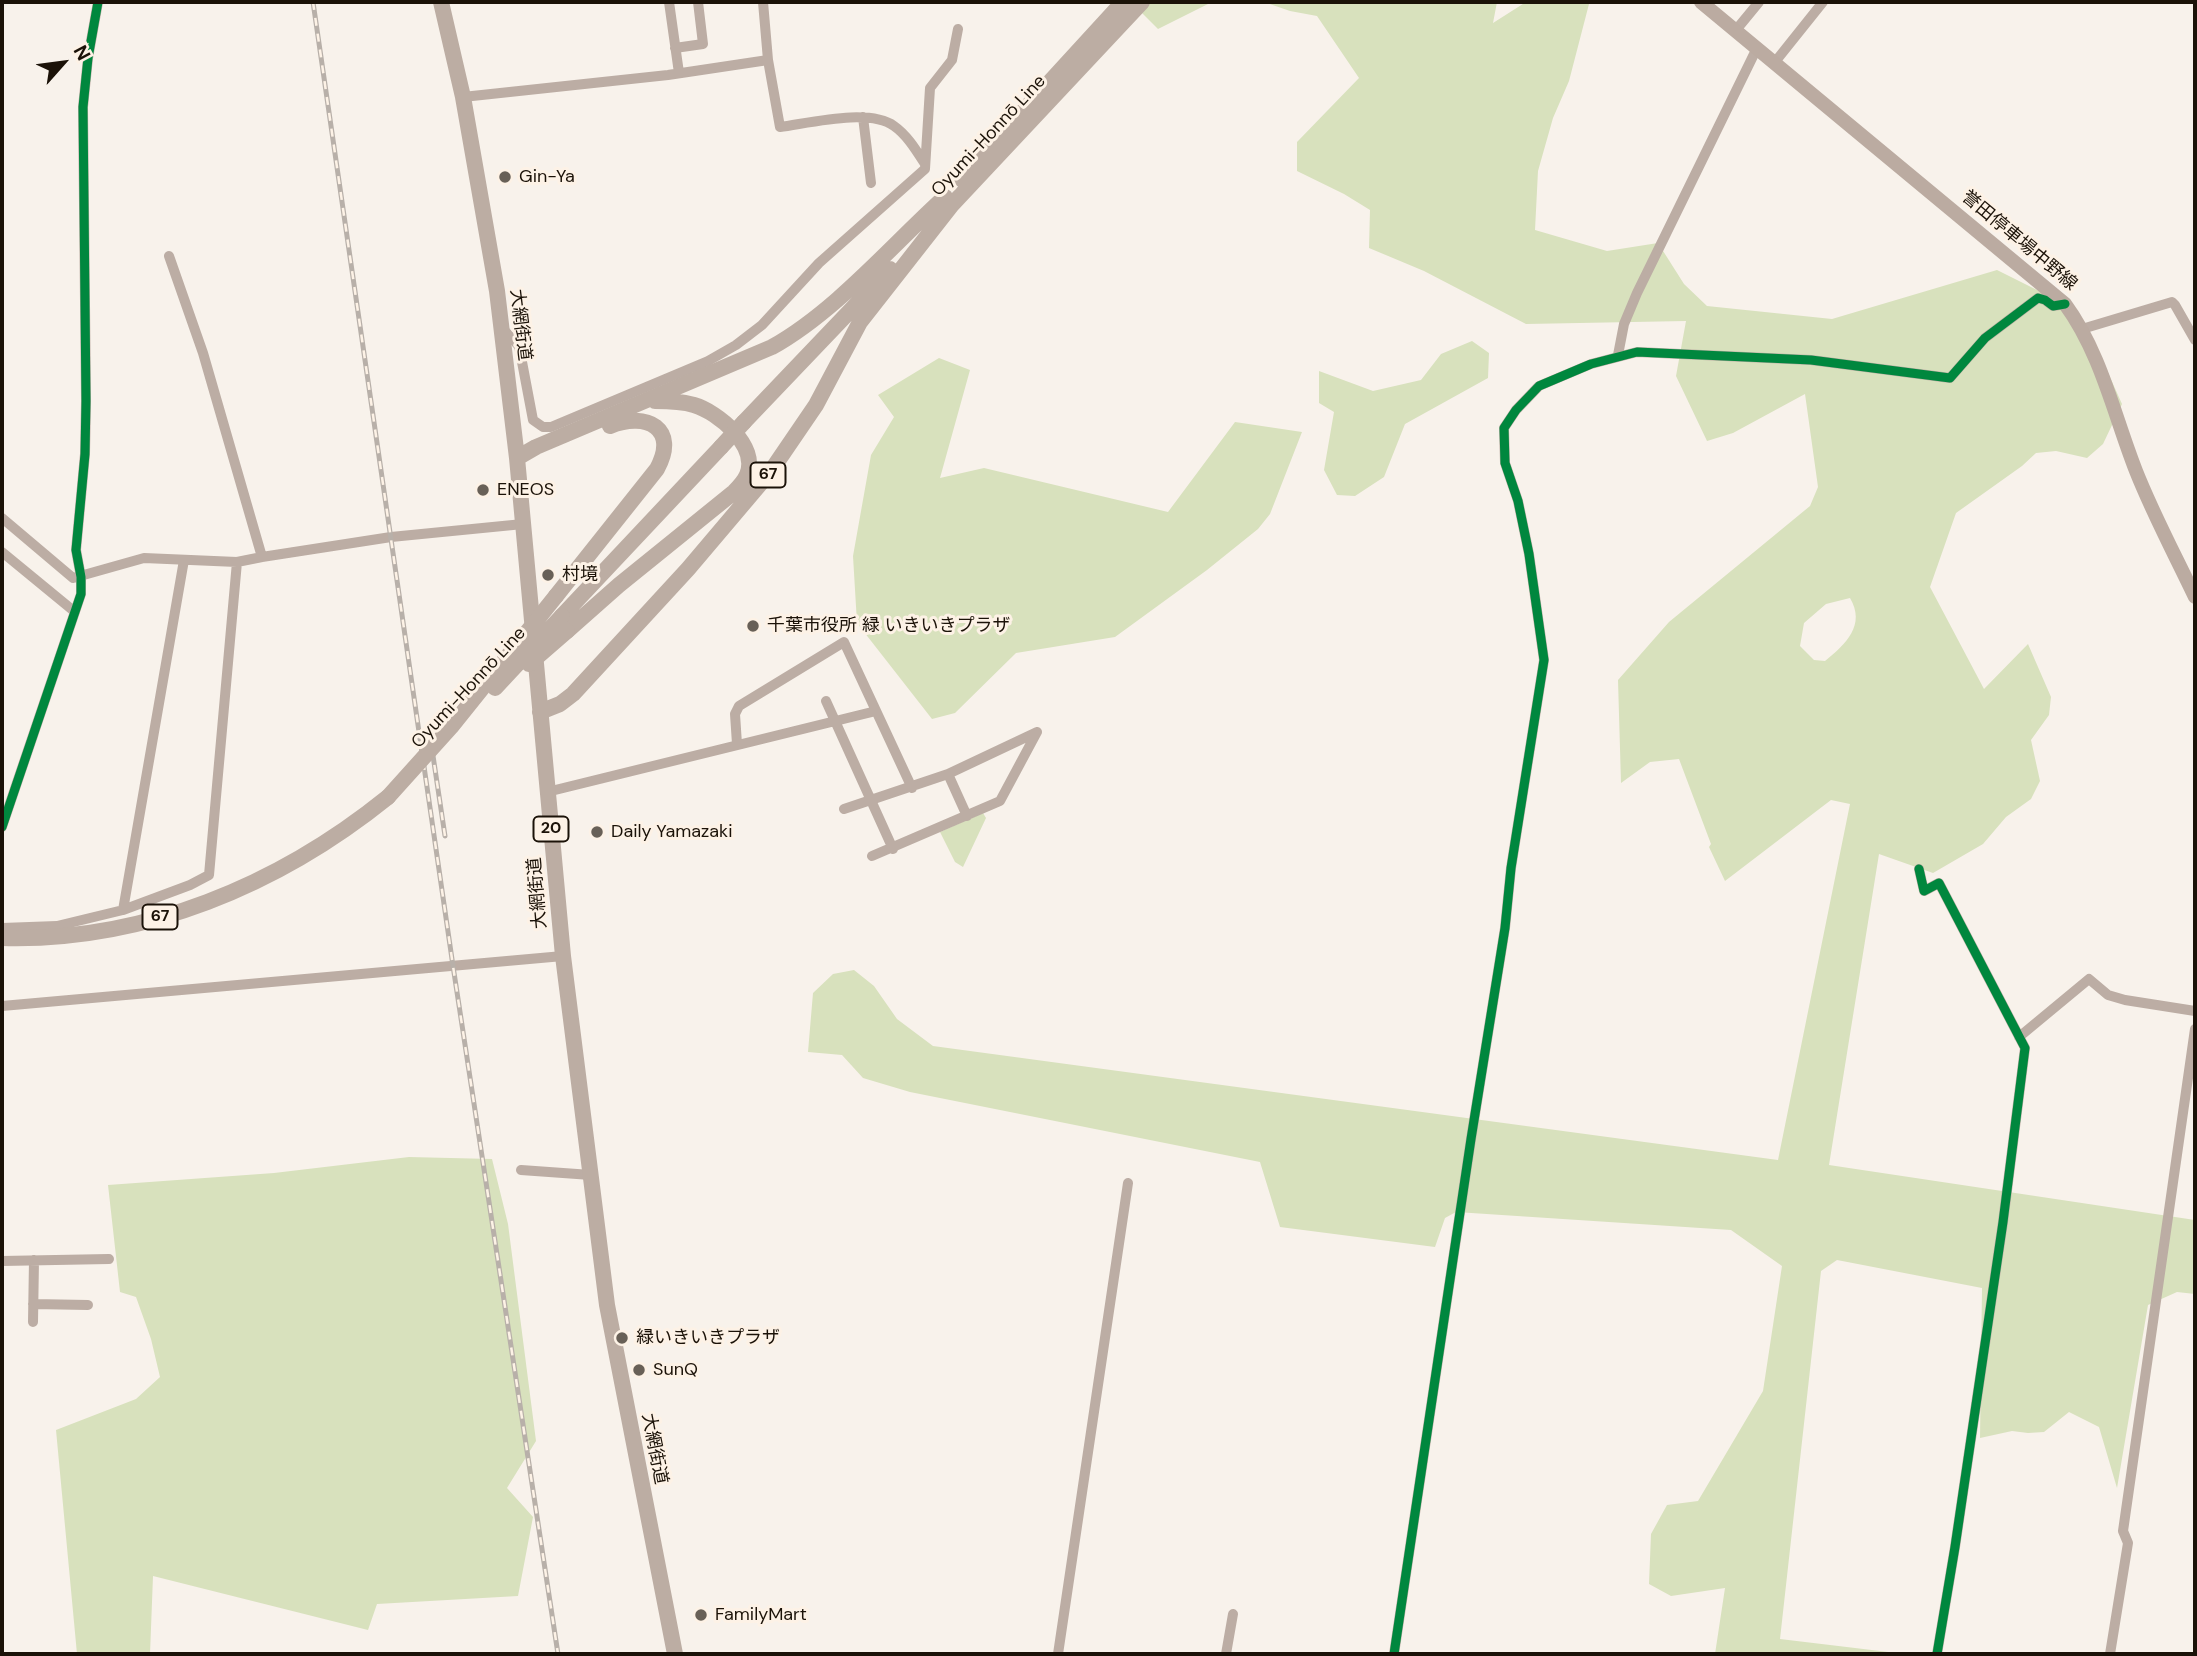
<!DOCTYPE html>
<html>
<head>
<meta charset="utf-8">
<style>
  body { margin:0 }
  #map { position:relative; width:2197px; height:1656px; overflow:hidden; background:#f8f2eb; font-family:"DM Sans",sans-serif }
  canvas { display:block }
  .frame { position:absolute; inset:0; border:4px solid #1b1208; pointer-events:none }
  .north { position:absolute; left:28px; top:28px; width:70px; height:70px; -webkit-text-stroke:5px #fdf2e6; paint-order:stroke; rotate:62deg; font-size:19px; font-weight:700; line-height:28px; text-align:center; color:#1b1208 }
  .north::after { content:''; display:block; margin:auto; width:24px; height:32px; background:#1b1208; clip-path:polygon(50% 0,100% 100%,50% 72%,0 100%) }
</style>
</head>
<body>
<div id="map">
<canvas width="2197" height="1656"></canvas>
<div class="frame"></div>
<div class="north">N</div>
</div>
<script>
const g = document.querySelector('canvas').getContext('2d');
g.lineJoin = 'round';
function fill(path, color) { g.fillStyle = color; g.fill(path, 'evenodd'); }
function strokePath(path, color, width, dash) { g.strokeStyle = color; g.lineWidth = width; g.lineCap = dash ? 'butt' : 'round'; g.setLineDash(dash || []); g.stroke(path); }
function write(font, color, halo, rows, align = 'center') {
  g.font = font + ' "DM Sans","Noto Sans JP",sans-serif'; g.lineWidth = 6; g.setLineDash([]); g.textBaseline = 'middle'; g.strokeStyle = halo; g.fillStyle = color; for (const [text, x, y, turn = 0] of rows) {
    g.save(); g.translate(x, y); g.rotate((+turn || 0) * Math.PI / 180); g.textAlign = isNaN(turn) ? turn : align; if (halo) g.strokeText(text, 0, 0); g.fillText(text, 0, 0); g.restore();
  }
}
const green = new Path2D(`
  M 1152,2 L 1212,2 L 1158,29 L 1141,12 Z
  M 1264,2 L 1497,2 L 1493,23 L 1526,2 L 1587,2 L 1589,4 L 1569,81 L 1553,118 L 1538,171 L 1535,230 L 1607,251 L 1658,243 L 1684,284 L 1707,306 L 1832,319 L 1997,270 L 2047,295 L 2096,346 L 2122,404 L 2103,444 L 2087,458 L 2056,451 L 2036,453 L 2022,466 L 1956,513 L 1930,587 L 1984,689 L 2028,644 L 2051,697 L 2049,715 L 2031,740 L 2040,781 L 2031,799 L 2006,817 L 1983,844 L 1933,873 L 1879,854 L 1829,1165 L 2195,1220 L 2195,1294 L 2177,1292 L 2148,1305 L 2117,1488 L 2099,1427 L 2069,1412 L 2044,1432 L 2028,1433 L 2012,1431 L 1980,1438 L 1982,1288 L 1837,1260 L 1821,1271 L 1780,1639 L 1905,1654 L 1715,1654 L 1725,1588 L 1671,1596 L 1649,1584 L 1651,1534 L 1667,1505 L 1698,1501 L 1763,1391 L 1782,1266 L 1731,1230 L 1456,1212 L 1445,1218 L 1435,1247 L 1280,1227 L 1260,1162 L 910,1092 L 863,1078 L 842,1055 L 808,1052 L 813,993 L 833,974 L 854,970 L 874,986 L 897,1019 L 933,1046 L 1778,1160 L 1850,804 L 1831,800 L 1725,881 L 1709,847 L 1711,844 L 1679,759 L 1650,762 L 1621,783 L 1618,680 L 1669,622 L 1810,506 L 1818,487 L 1805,394 L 1733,433 L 1707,441 L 1676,376 L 1686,321 L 1526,324 L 1424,271 L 1369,248 L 1370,210 L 1344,194 L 1297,171 L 1297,142 L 1359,78 L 1317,16 L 1290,11 ZM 1850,598 C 1866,625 1846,644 1825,661 L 1814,660 L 1800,646 L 1804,623 L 1826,604 Z
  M 1472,341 L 1489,353 L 1488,378 L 1405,424 L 1384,477 L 1355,496 L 1337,495 L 1324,470 L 1334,412 L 1319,403 L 1319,371 L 1373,391 L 1421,380 L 1441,354 Z
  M 939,358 L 970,370 L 940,478 L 984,468 L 1168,512 L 1235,422 L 1302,432 L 1270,514 L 1258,529 L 1207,570 L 1115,637 L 1016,653 L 955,713 L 932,719 L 857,623 L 853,556 L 871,455 L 894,417 L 878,395 Z
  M 983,813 L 986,818 L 963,867 L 955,862 L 940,832 Z
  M 409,1157 L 492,1159 L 508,1224 L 536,1441 L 507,1488 L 533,1517 L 518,1596 L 377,1604 L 368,1630 L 153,1576 L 150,1654 L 77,1654 L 56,1430 L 136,1399 L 160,1377 L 151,1339 L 136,1297 L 120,1292 L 108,1185 L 274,1173 Z`);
const street = new Path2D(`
  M 669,2 L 679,73
  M 763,2 L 768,60 L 780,127 C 810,123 869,108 894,126 C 907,135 916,150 925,164
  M 1736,30 L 1759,2
  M 675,48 L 703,44 L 698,2
  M 1775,62 L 1823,2
  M 463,97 L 668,75 L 768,60
  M 863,117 L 871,183
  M 501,327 L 519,346 L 533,420 L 543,427 L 551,427 L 708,361 L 736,345 L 762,325 L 819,263 L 925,169 L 930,88 L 952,60 L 958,29
  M 2082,329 L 2172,302 L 2175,305 L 2195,340
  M 1618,355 L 1624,324 L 1637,293 L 1757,48
  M 2,518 L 73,578 L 144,558 L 237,562 L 262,557 L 203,353 L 169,256
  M 2,552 L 75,612
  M 262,557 L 391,537 L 523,524
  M 826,701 L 893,849
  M 737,744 L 735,714 L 739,706 L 844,642 L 912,788
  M 948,774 L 967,816
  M 547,792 L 876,711
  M 844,809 L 948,774 L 1037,732
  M 2,827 L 81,594 L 81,577 L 76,550 L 85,454 L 86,401 L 83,107 L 88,58 L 98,2
  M 872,856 L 1000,801 L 1037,732
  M 1919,869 L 1924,891 L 1939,883 L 2025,1048 L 2003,1222 L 1955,1547 L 1937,1654
  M 123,910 L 190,885 L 209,875 L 237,562
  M 2,928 L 57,926 L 123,910 L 184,560
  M 2,1006 L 563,956
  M 2019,1037 L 2089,979 L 2108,995 L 2125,1000 L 2195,1011
  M 521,1170 L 591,1175
  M 2,1261 L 109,1259
  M 33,1304 L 88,1305
  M 33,1322 L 34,1260
  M 1058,1654 L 1128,1183
  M 1226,1654 L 1233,1614
  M 1394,1654 L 1471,1139 L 1505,928 L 1511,868 L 1544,660 L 1529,554 L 1518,501 L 1505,463 L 1504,428 L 1516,410 L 1539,386 L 1591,364 L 1637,352 L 1811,360 L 1950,378 L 1985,338 L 2038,298 L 2045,300 L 2053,306 L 2065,304
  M 2110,1654 L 2128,1543 L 2123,1531 L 2195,1029`);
const secondary = new Path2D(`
  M 1701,2 L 2065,304 C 2101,353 2114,415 2136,471 C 2153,514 2175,555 2195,597`);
const primary = new Path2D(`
  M 441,2 L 463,97 L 497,291 L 517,458 L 563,956 L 607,1305 L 675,1654
  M 961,179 L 1123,2
  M 947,210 L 1142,2
  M 744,422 L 890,269
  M 517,458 L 536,447 L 772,347 C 835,312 891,246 945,197
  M 556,596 L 657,469 C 679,429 647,411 610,426
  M 562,616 L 721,447
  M 567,631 L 619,585 L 734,492 C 739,487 744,482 747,475 C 759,446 718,412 694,405 C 681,401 668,401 655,401
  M 540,712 L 560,704 L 573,694 L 688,569 L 771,471 L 816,405 L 860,322 L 954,202
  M 2,938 C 144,942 279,885 388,797`);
const rail = new Path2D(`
  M 313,2 L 453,966 L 558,1654
  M 432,749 L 445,836`);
const primaryBridge = new Path2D(`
  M 721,447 L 744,422
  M 529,664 L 567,631
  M 495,688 L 562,616
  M 388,797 L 451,727 L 556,596`);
const cycleway = new Path2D(`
  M 2,827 L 81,594 L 81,577 L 76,550 L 85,454 L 86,401 L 83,107 L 88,58 L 98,2
  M 1919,869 L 1924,891 L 1939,883 L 2025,1048 L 2003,1222 L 1955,1547 L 1937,1654
  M 1394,1654 L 1471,1139 L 1505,928 L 1511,868 L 1544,660 L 1529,554 L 1518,501 L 1505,463 L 1504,428 L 1516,410 L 1539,386 L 1591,364 L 1637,352 L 1811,360 L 1950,378 L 1985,338 L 2038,298 L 2045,300 L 2053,306 L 2065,304`);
const markers = [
  [505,177,7,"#686057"],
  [483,490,7,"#686057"],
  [548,575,7,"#686057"],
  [753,626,7,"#686057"],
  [597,832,7,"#686057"],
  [622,1338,7,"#686057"],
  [639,1370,7,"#686057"],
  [701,1615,7,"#686057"]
];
const shields = [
  [768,475,35],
  [551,829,35],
  [160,917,35]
];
const shieldNames = [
  ["67",768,475],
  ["20",551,829],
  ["67",160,917]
];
const streetNames = [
  ["Oyumi-Honnō Line",989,136,-47],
  ["誉田停車場中野線",2019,241,40],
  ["大網街道",520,325,83],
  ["Oyumi-Honnō Line",469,688,-47],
  ["大網街道",538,893,-95],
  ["大網街道",654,1449,79]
];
const poiNames = [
  ["Gin-Ya",519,177],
  ["ENEOS",497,490],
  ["村境",562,575],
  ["千葉市役所 緑 いきいきプラザ",767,626],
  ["Daily Yamazaki",611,832],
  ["緑いきいきプラザ",636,1338],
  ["SunQ",653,1370],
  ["FamilyMart",715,1615]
];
fill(green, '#d8e1bd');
strokePath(street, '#bcada4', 10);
strokePath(secondary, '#bbaba1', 14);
strokePath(primary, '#bcada3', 16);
strokePath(rail, '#b8b0a9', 5);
strokePath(rail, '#fdf2e6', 2.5, [8]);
strokePath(primaryBridge, '#bcada3', 16);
strokePath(cycleway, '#00873e', 9);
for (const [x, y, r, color] of markers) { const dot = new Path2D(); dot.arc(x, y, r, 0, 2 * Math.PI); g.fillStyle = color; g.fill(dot); strokePath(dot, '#fdf2e6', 2.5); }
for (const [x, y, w] of shields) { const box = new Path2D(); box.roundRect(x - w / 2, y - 12.5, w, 25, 5); g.fillStyle = '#fdf2e6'; g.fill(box); strokePath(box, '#1b1208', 2); }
write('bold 16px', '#1b1208', null, shieldNames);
write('18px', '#1b1208', '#fdf2e6', streetNames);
write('18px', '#1b1208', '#fdf2e6', poiNames, 'left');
</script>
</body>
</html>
